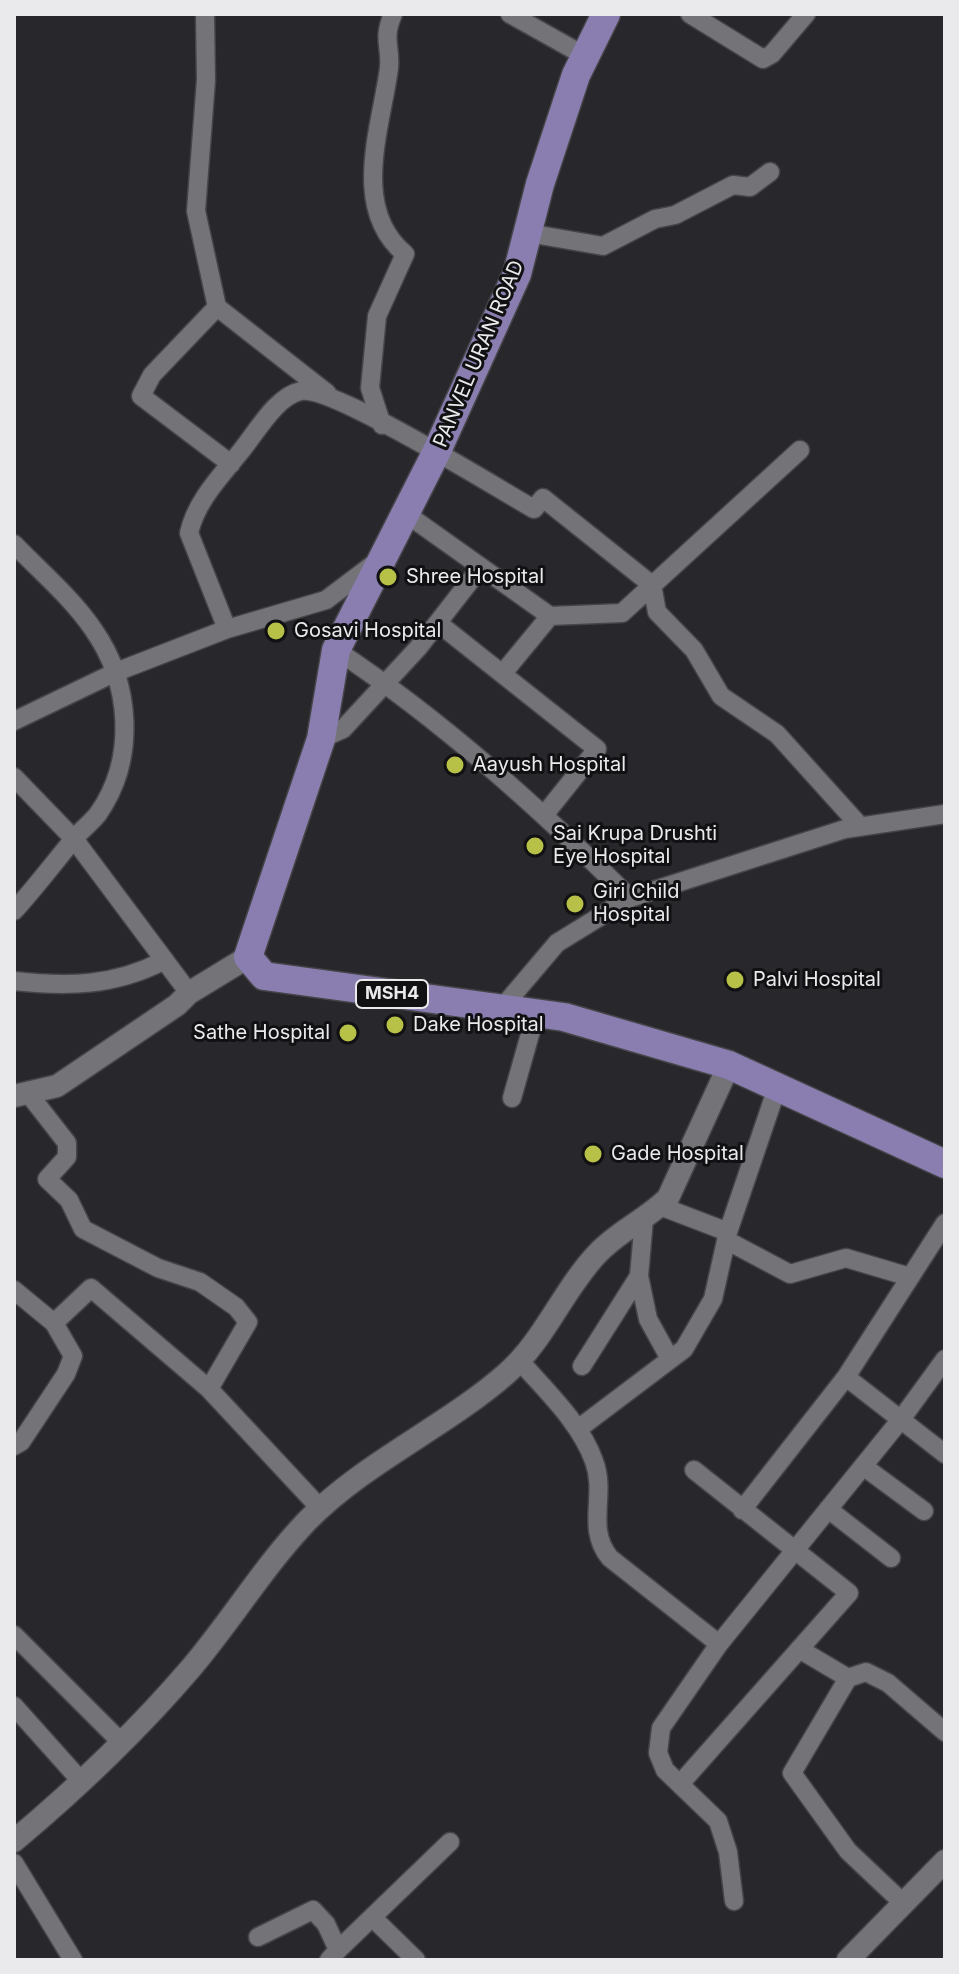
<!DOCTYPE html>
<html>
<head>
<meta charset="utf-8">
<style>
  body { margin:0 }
  #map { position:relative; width:959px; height:1974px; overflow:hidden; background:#28272b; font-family:Inter,sans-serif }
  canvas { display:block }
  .frame { position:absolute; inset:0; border:16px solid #eaeaec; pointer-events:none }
</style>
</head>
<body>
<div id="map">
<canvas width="959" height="1974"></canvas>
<div class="frame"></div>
</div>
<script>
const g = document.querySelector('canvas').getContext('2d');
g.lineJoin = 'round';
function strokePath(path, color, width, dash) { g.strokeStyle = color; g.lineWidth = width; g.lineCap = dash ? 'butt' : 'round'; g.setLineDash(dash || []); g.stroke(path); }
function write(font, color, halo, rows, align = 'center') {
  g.font = font + ' Inter,sans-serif'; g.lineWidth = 6; g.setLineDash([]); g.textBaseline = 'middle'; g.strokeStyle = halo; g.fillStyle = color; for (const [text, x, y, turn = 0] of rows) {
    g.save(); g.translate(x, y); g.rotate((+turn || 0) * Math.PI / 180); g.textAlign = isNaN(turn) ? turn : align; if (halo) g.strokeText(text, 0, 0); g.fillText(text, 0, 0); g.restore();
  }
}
const minor = new Path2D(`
  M 205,14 L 206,80 L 196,211 L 217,307
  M 510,14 L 585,56
  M 690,14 L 763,59 L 772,54 L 806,14
  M 528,233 L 603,246 L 655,219 L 675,215 L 733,185 L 750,187 L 770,172
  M 382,425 L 370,388 L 377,316 L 405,254 C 350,208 381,128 389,68 C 391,45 382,40 393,14
  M 231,464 L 141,396 L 152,375 L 217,307 L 327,393
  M 405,513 L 550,616 L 503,673
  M 14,544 C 40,571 72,598 93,629 C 131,683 137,758 98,814 C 91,823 80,831 73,840 C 53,864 35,888 14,911
  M 550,616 L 622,613 L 800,450
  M 438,623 L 597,749 L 545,814
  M 227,629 L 189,533 C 196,501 221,476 241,451 C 256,433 276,396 301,391 C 332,385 497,488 534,509 L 543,498 L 652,585 L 657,612 L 694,650 L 721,696 L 777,734 L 860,826
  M 336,650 C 443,721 539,808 630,898 L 845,829 L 945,814
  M 14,721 L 116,672 L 227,629 L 326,600 L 375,563
  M 321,739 L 343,729 L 418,648 L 481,567
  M 14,777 L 74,839 L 189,993
  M 14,981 C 68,987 114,986 163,961
  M 501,1009 L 557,943 L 630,898
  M 28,1093 L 67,1143 L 67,1157 L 47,1179 L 69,1200 L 83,1229 L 158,1268 L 200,1282 L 236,1307 L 248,1322 L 209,1389
  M 512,1098 L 536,1013
  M 660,1206 L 728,1232 L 777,1088
  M 945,1223 L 846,1377 L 945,1454
  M 726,1240 L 790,1274 L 846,1258 L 910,1277
  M 639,1276 L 648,1319 L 670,1359
  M 14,1290 L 54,1323 L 91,1288 L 209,1389 L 321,1509
  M 519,1360 C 546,1391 580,1422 594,1461 C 607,1495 585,1528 610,1558 L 719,1644
  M 582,1366 L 639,1276 L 644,1219
  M 578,1429 L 684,1349 L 713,1299 L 728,1232
  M 14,1446 L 21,1442 L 66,1374 L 73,1356 L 54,1323
  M 863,1466 L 924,1511
  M 828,1509 L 891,1558
  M 742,1510 L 846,1377
  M 14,1635 L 120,1741
  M 799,1649 L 848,1678 L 792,1773 L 848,1851 L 903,1903
  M 848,1678 L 866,1672 L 888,1683 L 945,1732
  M 14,1706 L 81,1781
  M 680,1784 L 849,1593 L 694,1470
  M 14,1863 L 73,1960
  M 734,1901 L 728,1852 L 718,1821 L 665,1770 L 658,1753 L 661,1728 L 719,1644 L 902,1418 L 945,1359
  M 372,1917 L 416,1960
  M 258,1937 L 313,1910 L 326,1924 L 338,1950 L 329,1960
  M 338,1950 L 450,1842`);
const tertiary = new Path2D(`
  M 14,1096 L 57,1086 L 177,1005 L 189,993 L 248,957
  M 14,1841 C 76,1789 138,1730 191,1668 C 231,1621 264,1566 307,1521 C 365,1462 444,1428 506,1374 C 544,1341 563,1290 597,1254 C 618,1231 646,1220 668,1198 L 729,1065
  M 848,1960 L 945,1861`);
const primary = new Path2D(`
  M 606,14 L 576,75 L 540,184 L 517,274 L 436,453 L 336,650 L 321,739 L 248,957 L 264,976 L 564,1017 L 729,1065 L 945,1164`);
const markers = [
  [388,577,10,"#b7c148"],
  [276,631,10,"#b7c148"],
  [455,765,10,"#b7c148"],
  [535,846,10,"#b7c148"],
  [575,904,10,"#b7c148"],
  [735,980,10,"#b7c148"],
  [395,1025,10,"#b7c148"],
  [348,1033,10,"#b7c148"],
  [593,1154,10,"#b7c148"]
];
const shields = [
  [392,994,72]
];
const shieldNames = [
  ["MSH4",392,994]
];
const streetNames = [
  ["PANVEL URAN ROAD",479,354,-67]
];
const poiNames = [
  ["Shree Hospital",406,577],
  ["Gosavi Hospital",294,631],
  ["Aayush Hospital",473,765],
  ["Sai Krupa Drushti",553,834],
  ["Eye Hospital",553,857],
  ["Giri Child",593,892],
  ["Hospital",593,915],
  ["Palvi Hospital",753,980],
  ["Dake Hospital",413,1025],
  ["Sathe Hospital",330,1033,"right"],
  ["Gade Hospital",611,1154]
];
strokePath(minor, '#454448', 21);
strokePath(tertiary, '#454448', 25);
strokePath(primary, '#454448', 31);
strokePath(minor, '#737378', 18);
strokePath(tertiary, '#737378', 22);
strokePath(primary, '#897eaf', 28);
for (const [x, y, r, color] of markers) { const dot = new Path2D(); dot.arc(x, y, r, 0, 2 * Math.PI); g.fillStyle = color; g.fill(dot); strokePath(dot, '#111012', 3); }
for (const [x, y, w] of shields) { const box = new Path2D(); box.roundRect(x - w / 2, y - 14, w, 28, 6); g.fillStyle = '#111012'; g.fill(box); strokePath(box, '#eaeaec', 2); }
write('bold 18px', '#eaeaec', null, shieldNames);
write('20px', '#eaeaec', '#111012', streetNames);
write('20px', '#eaeaec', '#111012', poiNames, 'left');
</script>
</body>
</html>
